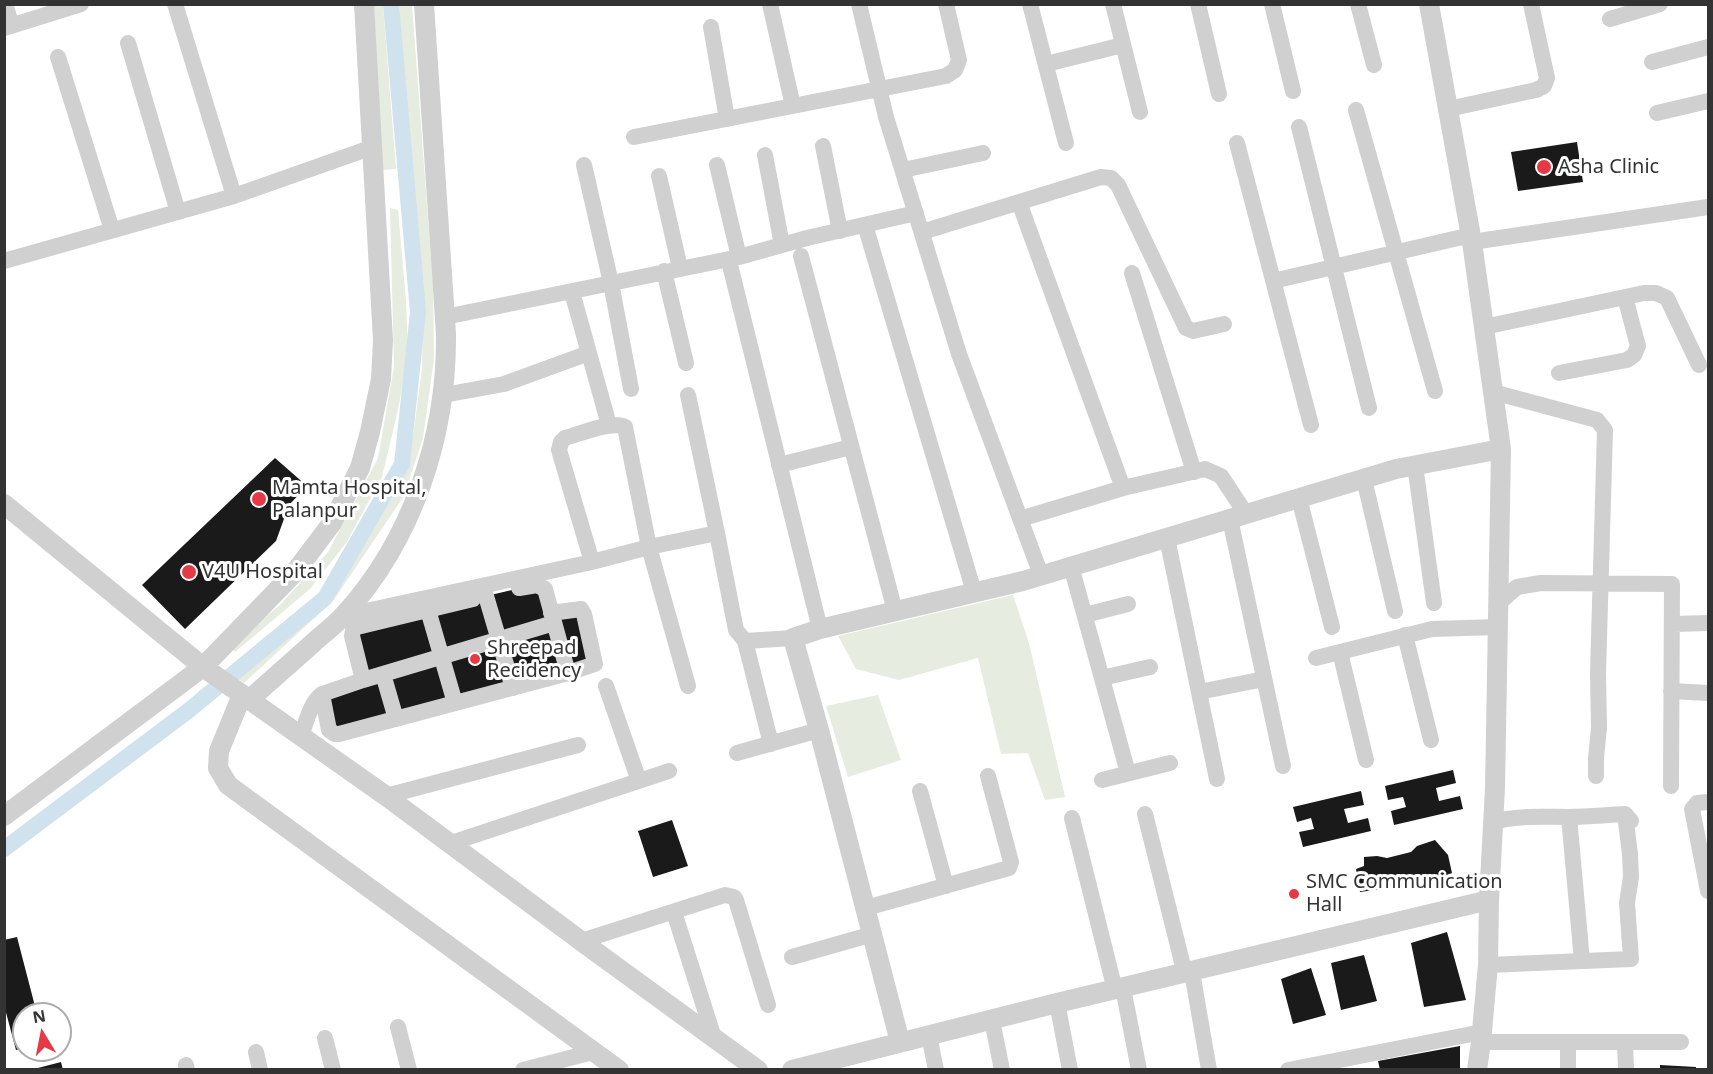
<!DOCTYPE html>
<html>
<head>
<meta charset="utf-8">
<style>
  body { margin:0 }
  #map { position:relative; width:1713px; height:1074px; overflow:hidden; background:#fff; font-family:"Noto Sans",sans-serif }
  canvas { display:block }
  .frame { position:absolute; inset:0; border:6px solid #333; pointer-events:none }
  .north { position:absolute; left:12px; top:1002px; width:60px; height:60px; box-sizing:border-box; background:#fff; border:2px solid #adadad; border-radius:50%; rotate:350deg; font-size:16px; font-weight:700; line-height:24px; text-align:center; color:#333 }
  .north::after { content:''; display:block; margin:auto; width:21px; height:27px; background:#e63946; clip-path:polygon(50% 0,100% 100%,50% 72%,0 100%) }
</style>
</head>
<body>
<div id="map">
<canvas width="1713" height="1074"></canvas>
<div class="frame"></div>
<div class="north">N</div>
</div>
<script>
const g = document.querySelector('canvas').getContext('2d');
g.lineJoin = 'round';
function fill(path, color) { g.fillStyle = color; g.fill(path, 'evenodd'); }
function strokePath(path, color, width, dash) { g.strokeStyle = color; g.lineWidth = width; g.lineCap = dash ? 'butt' : 'round'; g.setLineDash(dash || []); g.stroke(path); }
function write(font, color, halo, rows, align = 'center') {
  g.font = font + ' "Noto Sans",sans-serif'; g.lineWidth = 6; g.setLineDash([]); g.textBaseline = 'middle'; g.strokeStyle = halo; g.fillStyle = color; for (const [text, x, y, turn = 0] of rows) {
    g.save(); g.translate(x, y); g.rotate((+turn || 0) * Math.PI / 180); g.textAlign = isNaN(turn) ? turn : align; if (halo) g.strokeText(text, 0, 0); g.fillText(text, 0, 0); g.restore();
  }
}
const green = new Path2D(`
  M 372,5 L 383,5 L 396,169 L 383,170 Z
  M 399,5 L 412,5 L 433,286 L 434,359 L 423,438 L 404,496 L 333,601 L 244,683 L 238,679 L 330,597 L 403,473 L 413,436 L 422,369 L 423,312 Z
  M 390,208 L 398,210 L 406,301 L 408,352 L 398,410 L 382,477 L 346,543 L 310,589 L 235,652 L 230,646 L 281,604 L 328,552 L 378,458 L 394,367 Z
  M 1013,595 L 1029,643 L 1065,797 L 1045,800 L 1028,753 L 1001,754 L 978,658 L 899,680 L 856,669 L 838,636 Z
  M 878,695 L 901,760 L 848,777 L 826,706 Z`);
const canal = new Path2D(`
  M 4,849 L 188,711 L 325,598 L 402,464 L 418,312 L 391,4`);
const building = new Path2D(`
  M 1577,142 L 1583,182 L 1518,191 L 1511,152 Z
  M 275,458 L 307,486 L 289,505 L 276,541 L 185,629 L 142,585 Z
  M 533,585 L 551,613 L 576,608 L 591,666 L 332,736 L 322,694 L 363,680 L 351,628 Z
  M 1453,770 L 1456,783 L 1436,788 L 1439,801 L 1460,796 L 1463,809 L 1394,825 L 1391,811 L 1406,807 L 1403,797 L 1388,800 L 1385,786 Z
  M 1361,791 L 1364,805 L 1344,809 L 1348,823 L 1368,818 L 1371,831 L 1303,847 L 1299,832 L 1314,829 L 1311,818 L 1297,822 L 1293,807 Z
  M 672,820 L 688,866 L 653,877 L 638,831 Z
  M 1435,840 L 1448,855 L 1452,873 L 1434,880 L 1421,876 L 1394,881 L 1388,888 L 1360,892 L 1356,869 L 1364,866 L 1364,857 L 1377,856 L 1387,858 L 1411,852 L 1417,846 Z
  M 1447,932 L 1466,1000 L 1424,1007 L 1411,943 Z
  M 17,937 L 37,1014 L 24,1014 L 24,1048 L 16,1050 L 4,1005 L 4,940 Z
  M 1364,955 L 1377,1001 L 1341,1010 L 1331,963 Z
  M 1311,968 L 1326,1015 L 1293,1024 L 1281,979 Z
  M 1460,1046 L 1460,1070 L 1380,1070 L 1378,1061 Z
  M 61,1062 L 63,1070 L 34,1070 L 34,1069 Z
  M 1660,1065 L 1696,1067 L 1696,1070 L 1660,1070 Z`);
const minor = new Path2D(`
  M 5,4 L 12,26
  M 175,4 L 234,196
  M 770,4 L 793,106
  M 859,4 L 886,117 L 959,354 L 1041,575
  M 1030,4 L 1066,143
  M 1113,4 L 1140,112
  M 1198,4 L 1219,94
  M 1272,4 L 1293,91
  M 1358,4 L 1374,65
  M 1610,19 L 1660,4
  M 711,27 L 727,119
  M 4,28 L 81,4
  M 128,43 L 178,212
  M 58,57 L 112,230
  M 1652,62 L 1708,47
  M 1046,64 L 1123,45
  M 1448,109 L 1536,90 L 1544,86 L 1547,78 L 1531,4
  M 1356,110 L 1435,391
  M 1657,113 L 1708,101
  M 1299,127 L 1369,408
  M 634,137 L 946,76 L 955,70 L 959,60 L 946,4
  M 1237,143 L 1311,425
  M 823,146 L 840,231
  M 765,155 L 782,245
  M 584,165 L 611,283 L 631,389
  M 717,165 L 739,257
  M 903,170 L 983,153
  M 659,176 L 680,268
  M 1019,202 L 1123,488
  M 865,225 L 974,592
  M 922,232 L 1101,177 L 1111,178 L 1118,185 L 1186,328 L 1193,331 L 1224,324
  M 1472,242 L 1708,207
  M 801,256 L 895,611
  M 4,261 L 234,196 L 373,147
  M 730,265 L 820,629
  M 664,271 L 686,363
  M 1132,273 L 1194,472
  M 1273,281 L 1471,235
  M 572,292 L 609,425
  M 445,317 L 739,257 L 807,238 L 916,213
  M 1484,327 L 1644,293 L 1656,293 L 1667,298 L 1699,365
  M 1559,373 L 1627,360 L 1634,355 L 1638,346 L 1625,297
  M 1493,392 L 1597,420 L 1605,430 L 1598,673 L 1599,728 L 1596,758 L 1596,776
  M 444,395 L 504,384 L 589,353
  M 688,395 L 717,533 L 736,630 L 745,641 L 793,638
  M 779,465 L 851,447
  M 1415,465 L 1434,603
  M 1364,479 L 1395,611
  M 1299,498 L 1332,627
  M 1020,519 L 1123,488 L 1205,469 L 1221,476 L 1246,514
  M 1230,519 L 1283,766
  M 1167,538 L 1217,779
  M 592,562 L 559,450 L 561,442 L 565,438 C 580,434 611,420 625,427 L 649,547 L 688,686
  M 1071,566 L 1128,773
  M 519,588 L 537,585 L 545,589 L 568,673
  M 486,596 L 513,688
  M 1499,603 L 1517,587 L 1541,583 L 1672,584 L 1671,786
  M 428,610 L 455,703
  M 1085,615 L 1128,604
  M 343,616 L 592,562 L 649,547 L 717,533
  M 1673,624 L 1708,623
  M 1405,635 L 1431,740
  M 745,641 L 771,744
  M 1340,652 L 1366,760
  M 1316,658 L 1432,629 L 1498,627
  M 383,674 L 396,719
  M 1102,678 L 1150,667
  M 363,680 L 352,636 L 353,630 L 357,627 L 473,599
  M 606,686 L 639,781
  M 1671,691 L 1708,693
  M 1199,692 L 1264,679
  M 322,694 L 329,730 L 335,734 L 339,734 L 568,673 L 595,664 L 584,614 L 581,609 L 551,613
  M 301,737 C 306,723 310,703 322,694 L 363,680 L 554,623
  M 737,753 L 819,730
  M 1102,780 L 1170,763
  M 920,791 L 946,886
  M 386,796 L 578,745
  M 1708,802 L 1697,803 L 1692,809 L 1708,891
  M 1145,814 L 1185,974
  M 1569,817 L 1582,961
  M 1072,818 L 1115,990
  M 1493,822 C 1518,815 1543,817 1569,817 C 1587,817 1606,815 1625,814 L 1631,821
  M 451,843 L 669,771
  M 866,908 L 1009,868 L 1011,862 L 988,776
  M 674,912 L 714,1038
  M 581,941 L 725,895 L 734,897 L 736,900 L 768,1005
  M 792,957 L 873,934
  M 1488,965 L 1631,959 L 1627,903 L 1631,877 L 1630,854 L 1625,814
  M 1192,972 L 1209,1070
  M 1123,988 L 1139,1070
  M 1057,1003 L 1070,1070
  M 992,1020 L 1002,1070
  M 398,1027 L 409,1070
  M 929,1035 L 936,1070
  M 325,1038 L 333,1070
  M 1481,1042 L 1681,1042
  M 1568,1042 L 1568,1070
  M 1625,1042 L 1626,1070
  M 256,1052 L 260,1070
  M 186,1065 L 187,1070
  M 523,1070 L 593,1052
  M 1288,1070 L 1482,1032`);
const tertiary = new Path2D(`
  M 1429,4 L 1472,242 L 1501,449 L 1495,788 L 1489,900 L 1488,965 L 1481,1042 L 1477,1070
  M 4,504 L 203,667 L 386,796 L 581,941 L 758,1070
  M 242,695 L 219,751 L 218,768 L 228,785 L 619,1070
  M 249,700 C 270,681 292,662 313,643 C 323,634 335,625 344,615 C 413,539 447,436 446,334 L 424,4
  M 4,816 L 203,667 L 295,572 L 332,523 L 360,468 L 370,432 L 381,379 L 383,340 L 364,4
  M 900,1042 L 819,730 L 793,638 L 820,629 L 1023,581 L 1396,469 L 1501,449
  M 792,1070 L 1057,1003 L 1489,900`);
const markers = [
  [1544,167,8,"#e63946"],
  [259,499,8,"#e63946"],
  [189,572,8,"#e63946"],
  [475,659,6,"#e63946"],
  [1294,894,6,"#e63946"]
];
const poiNames = [
  ["Asha Clinic",1558,167],
  ["Mamta Hospital,",272,488],
  ["Palanpur",272,511],
  ["V4U Hospital",202,572],
  ["Shreepad",487,648],
  ["Recidency",487,671],
  ["SMC Communication",1306,882],
  ["Hall",1306,905]
];
fill(green, '#e6ecdf');
strokePath(canal, '#cfe2ee', 16);
fill(building, '#1a1a1a');
strokePath(minor, '#d0d0d0', 16);
strokePath(tertiary, '#d0d0d0', 20);
for (const [x, y, r, color] of markers) { const dot = new Path2D(); dot.arc(x, y, r, 0, 2 * Math.PI); g.fillStyle = color; g.fill(dot); strokePath(dot, '#fff', 2); }
write('20px', '#333', '#fff', poiNames, 'left');
</script>
</body>
</html>
